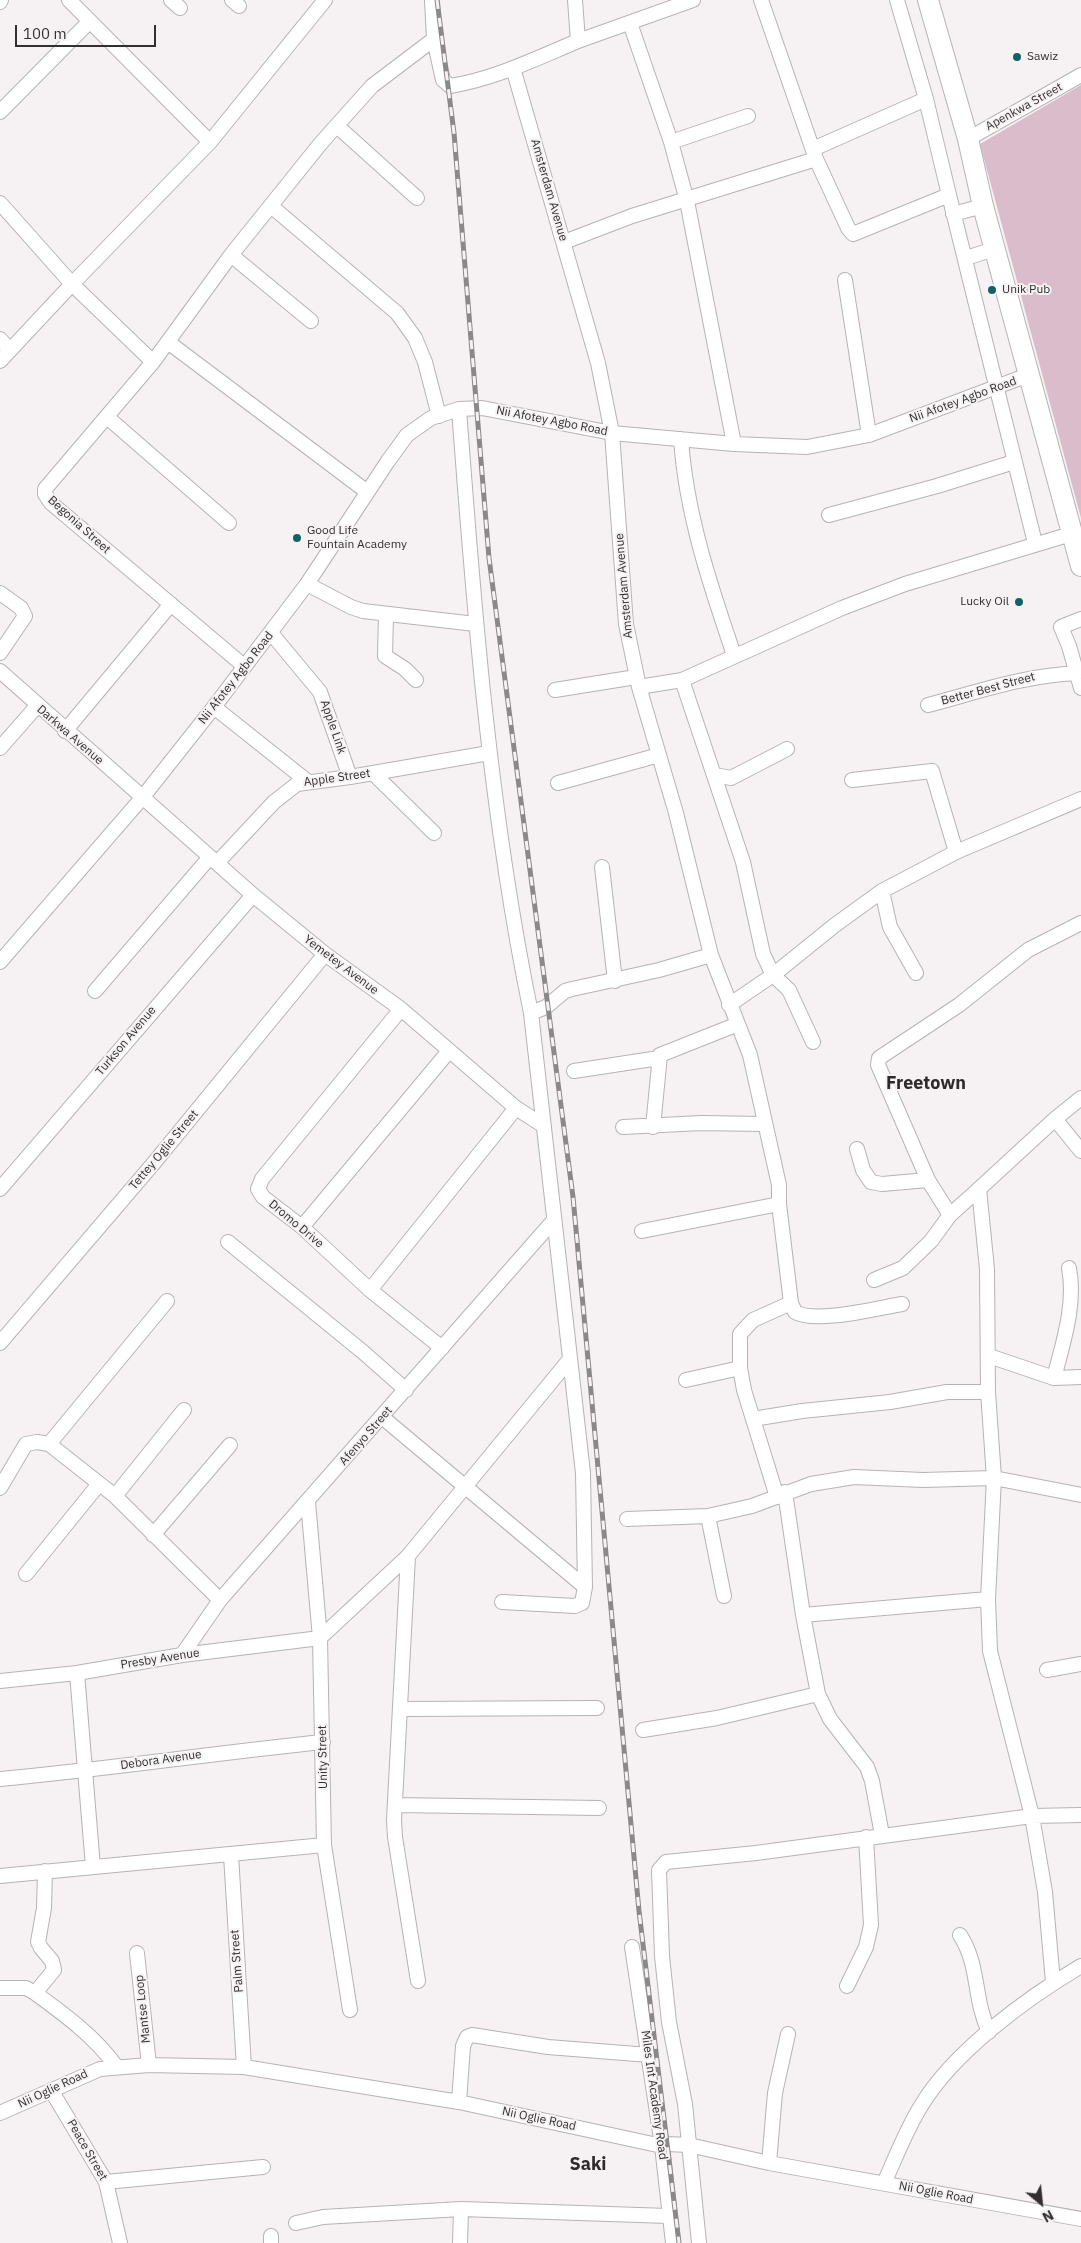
<!DOCTYPE html>
<html>
<head>
<meta charset="utf-8">
<style>
  body { margin:0 }
  #map { position:relative; width:1081px; height:2243px; overflow:hidden; background:#f6f1f3; font-family:"IBM Plex Sans",sans-serif }
  canvas { display:block }
  .north { position:absolute; left:1016px; top:2178px; width:50px; height:50px; -webkit-text-stroke:4px #f6f1f3; paint-order:stroke; rotate:152deg; font-size:14px; font-weight:700; line-height:20px; text-align:center; color:#312f30 }
  .north::after { content:''; display:block; margin:auto; width:18px; height:22px; background:#312f30; clip-path:polygon(50% 0,100% 100%,50% 72%,0 100%) }
  .scale { position:absolute; left:15px; top:25px; width:141px; height:22px; box-sizing:border-box; border:2px solid #312f30; border-top:0; padding-left:6px; font-size:15px; line-height:18px; white-space:nowrap; color:#312f30; -webkit-text-stroke:4px #f6f1f3; paint-order:stroke }
</style>
</head>
<body>
<div id="map">
<canvas width="1081" height="2243"></canvas>
<div class="north">N</div>
<div class="scale">100 m</div>
</div>
<script>
const g = document.querySelector('canvas').getContext('2d');
g.lineJoin = 'round';
function fill(path, color) { g.fillStyle = color; g.fill(path, 'evenodd'); }
function strokePath(path, color, width, dash) { g.strokeStyle = color; g.lineWidth = width; g.lineCap = dash ? 'butt' : 'round'; g.setLineDash(dash || []); g.stroke(path); }
function write(font, color, halo, rows, align = 'center') {
  g.font = font + ' "IBM Plex Sans",sans-serif'; g.lineWidth = 4; g.setLineDash([]); g.textBaseline = 'middle'; g.strokeStyle = halo; g.fillStyle = color; for (const [text, x, y, turn = 0] of rows) {
    g.save(); g.translate(x, y); g.rotate((+turn || 0) * Math.PI / 180); g.textAlign = isNaN(turn) ? turn : align; if (halo) g.strokeText(text, 0, 0); g.fillText(text, 0, 0); g.restore();
  }
}
const green = new Path2D(`
  M 1081,85 L 1081,518 L 980,144 Z`);
const minor = new Path2D(`
  M 69,0 L 210,142 L 325,0
  M 171,0 L 180,8
  M 232,0 L 239,6
  M 761,0 L 816,159 L 848,228 L 853,234 L 949,195 L 926,99 L 897,0
  M 0,2 L 1,0
  M 630,23 L 671,142 L 687,201 L 734,444
  M 434,39 L 443,80 L 450,86 C 495,79 537,58 578,41 L 575,0
  M 578,41 L 693,0
  M 513,68 L 598,363 L 612,433 L 626,624 L 639,687 L 682,680 L 842,608 L 905,584 L 1071,534
  M 0,112 L 90,21
  M 337,126 L 417,198
  M 968,139 L 1081,75
  M 671,142 L 748,116
  M 813,149 L 926,99
  M 949,195 L 1035,543
  M 0,203 L 72,284 L 210,142
  M 271,206 L 397,313 L 415,338 L 425,362 L 439,416
  M 953,214 L 983,206
  M 564,242 L 632,216 L 816,159
  M 231,255 L 311,321
  M 966,258 L 994,249
  M 845,280 L 869,435
  M 0,339 L 9,349
  M 168,342 L 366,491
  M 0,361 L 72,284 L 153,362 L 231,255 L 321,143 L 372,86 L 434,39 L 432,0
  M 153,362 L 45,489 L 45,494 L 51,503 L 244,666
  M 459,409 C 474,612 490,814 531,1013 L 583,1473 L 585,1587 L 582,1603 L 575,1606 L 502,1602
  M 107,417 L 229,523
  M 681,439 C 686,513 710,585 734,655
  M 829,515 L 937,486 L 1014,462
  M 307,584 L 351,607 L 363,611 L 475,624
  M 0,593 L 21,608 L 25,616 L 0,653
  M 386,615 L 385,656 L 405,669 L 416,680
  M 1081,619 L 1061,627 L 1069,646 L 1081,688
  M 271,633 L 320,692 L 350,777
  M 0,671 L 253,895 L 325,954 L 401,1009 L 516,1108 L 544,1126
  M 682,680 L 743,862 L 763,954 L 773,975 L 789,990 L 813,1042
  M 639,687 L 676,813 L 711,955 L 750,1055 L 779,1185 L 779,1204 L 791,1303 L 753,1320 L 740,1334 L 740,1368 L 744,1390 L 777,1497
  M 555,690 L 636,677
  M 928,705 C 981,691 1022,676 1077,673
  M 214,707 L 307,781
  M 65,731 L 171,604
  M 0,748 L 37,706
  M 373,773 L 434,833
  M 715,775 L 731,778 L 787,749
  M 852,780 L 932,771 L 956,852
  M 558,783 L 659,755
  M 217,863 L 274,802 L 297,784 L 350,777 L 489,753
  M 602,867 L 615,981
  M 882,891 L 890,927 L 916,973
  M 0,962 L 142,798 L 214,707 L 307,584 L 388,461 L 407,435 L 431,418 L 459,409 L 482,408 L 612,433 L 734,444 L 807,447 L 869,435 L 1028,375
  M 95,991 L 210,857
  M 729,1005 L 773,975 L 835,925 L 882,891 L 956,852 L 1081,799
  M 401,1009 L 262,1179 L 258,1189 L 263,1197 L 302,1227 L 370,1290 L 442,1348
  M 531,1013 L 546,1007 L 565,991 L 572,989 L 659,970 L 711,955
  M 574,1071 L 659,1058
  M 1055,1119 L 1081,1151
  M 623,1127 L 701,1123 L 764,1124
  M 653,1127 L 660,1055 L 738,1024
  M 857,1149 L 863,1170 L 871,1182 L 882,1184 L 928,1180
  M 0,1189 L 253,895
  M 979,1189 L 1055,1119 L 1081,1098
  M 950,1215 L 928,1180 L 878,1065 L 879,1058 L 959,1005 L 1028,950 L 1081,923
  M 302,1227 L 449,1051
  M 642,1231 L 779,1204
  M 228,1242 L 363,1352 L 406,1390
  M 370,1290 L 516,1108
  M 791,1303 L 795,1312 C 815,1324 878,1308 902,1304
  M 0,1343 L 153,1164 L 325,954
  M 989,1356 L 1054,1378 L 1081,1377
  M 1054,1378 C 1063,1343 1076,1304 1069,1268
  M 686,1380 L 740,1368
  M 382,1417 L 585,1587
  M 753,1419 L 802,1411 L 890,1402 L 947,1392 L 988,1392
  M 49,1444 L 167,1301
  M 0,1488 L 26,1444 L 37,1442 L 49,1444 L 115,1496 L 220,1600
  M 785,1492 L 803,1615 L 988,1599
  M 115,1496 L 184,1410
  M 308,1502 L 320,1638 L 324,1845 L 350,2010
  M 708,1516 L 724,1596
  M 627,1519 L 708,1516 L 752,1506 L 811,1484 L 854,1477 L 923,1480 L 994,1478 L 988,1392 L 987,1269 L 979,1189 L 950,1215 L 931,1241 L 903,1268 L 874,1280
  M 153,1535 L 230,1445
  M 408,1556 L 394,1820 L 395,1837 L 418,1981
  M 26,1574 L 99,1484
  M 803,1615 L 818,1694 L 830,1719 L 867,1767 L 872,1781 L 882,1835
  M 320,1638 L 408,1556 L 570,1359
  M 182,1655 L 220,1600 L 554,1220
  M 1047,1670 L 1081,1664
  M 77,1673 L 93,1867
  M 0,1681 L 77,1673 L 182,1655 L 320,1638
  M 400,1709 L 597,1708
  M 643,1730 L 717,1718 L 818,1694
  M 0,1779 C 108,1769 215,1753 323,1742
  M 395,1805 L 599,1808
  M 231,1855 L 244,2067
  M 0,1876 L 324,1845
  M 960,1935 C 980,1966 973,1998 989,2032
  M 632,1947 L 662,2146 L 673,2243
  M 137,1953 L 149,2065
  M 1053,1982 L 1045,1892 L 1032,1816 L 1081,1815
  M 847,1986 L 866,1947 L 871,1925 L 866,1837
  M 0,1988 L 26,1988 L 35,1993 C 65,2015 94,2036 116,2066
  M 35,1993 L 54,1970 L 52,1961 L 41,1948 L 38,1942 L 44,1908 L 45,1871
  M 51,2090 L 106,2182 L 120,2243
  M 459,2102 L 463,2046 L 467,2037 L 472,2035 L 548,2047 L 649,2055
  M 0,2113 L 100,2069 L 149,2065 L 244,2067 L 459,2102 L 662,2146 L 667,2144 L 689,2145 L 769,2163 L 1081,2219
  M 769,2163 L 775,2093 L 788,2034
  M 106,2182 L 263,2167
  M 884,2183 C 896,2157 906,2130 921,2106 C 953,2052 1027,1998 1081,1966
  M 296,2223 L 323,2217 L 461,2209
  M 271,2243 L 271,2236
  M 460,2243 L 461,2209 L 668,2216
  M 699,2243 L 685,2104 L 669,2022 L 662,1956 L 659,1870 L 666,1862 L 756,1853 L 1032,1816 L 990,1651 L 988,1599 L 994,1478 L 1081,1495`);
const highway = new Path2D(`
  M 928,0 L 968,139 L 983,206 L 1081,566`);
const rail = new Path2D(`
  M 437,0 L 454,133 L 489,558 L 573,1197 L 639,1911 L 679,2243`);
const markers = [
  [1017,57,5,"#116266"],
  [992,290,5,"#116266"],
  [297,538,5,"#116266"],
  [1019,602,5,"#116266"]
];
const poiNames = [
  ["Sawiz",1027,57],
  ["Unik Pub",1002,290],
  ["Good Life",307,531],
  ["Fountain Academy",307,545],
  ["Lucky Oil",1009,602,"right"]
];
const streetNames = [
  ["Apenkwa Street",1024,107,-29],
  ["Amsterdam Avenue",549,190,74],
  ["Nii Afotey Agbo Road",963,400,-20],
  ["Nii Afotey Agbo Road",552,421,11],
  ["Begonia Street",79,525,42],
  ["Amsterdam Avenue",624,586,-95],
  ["Nii Afotey Agbo Road",236,678,-52],
  ["Better Best Street",988,689,-15],
  ["Apple Link",333,727,71],
  ["Darkwa Avenue",70,735,41],
  ["Apple Street",337,778,-8],
  ["Yemetey Avenue",341,965,37],
  ["Turkson Avenue",126,1041,-50],
  ["Tettey Oglie Street",164,1150,-50],
  ["Dromo Drive",296,1224,40],
  ["Afenyo Street",366,1436,-49],
  ["Presby Avenue",160,1659,-9],
  ["Unity Street",323,1757,-91],
  ["Debora Avenue",161,1760,-8],
  ["Palm Street",237,1961,-94],
  ["Mantse Loop",143,2009,-96],
  ["Nii Oglie Road",53,2089,-25],
  ["Miles Int Academy Road",654,2095,82],
  ["Nii Oglie Road",539,2119,12],
  ["Peace Street",87,2150,60],
  ["Nii Oglie Road",936,2193,11]
];
const districtNames = [
  ["Freetown",926,1084],
  ["Saki",588,2165]
];
fill(green, '#dbbcca');
strokePath(minor, '#b7b3b5', 16);
strokePath(highway, '#b7b3b5', 22);
strokePath(minor, '#fff', 14);
strokePath(highway, '#fff', 20);
strokePath(rail, '#8b8889', 5);
strokePath(rail, '#f6f1f3', 3, [9]);
for (const [x, y, r, color] of markers) { const dot = new Path2D(); dot.arc(x, y, r, 0, 2 * Math.PI); g.fillStyle = color; g.fill(dot); strokePath(dot, '#f6f1f3', 2); }
write('12px', '#312f30', '#f6f1f3', poiNames, 'left');
write('12px', '#312f30', '#f6f1f3', streetNames);
write('bold 18px', '#2e2b2d', '#f6f1f3', districtNames);
</script>
</body>
</html>
